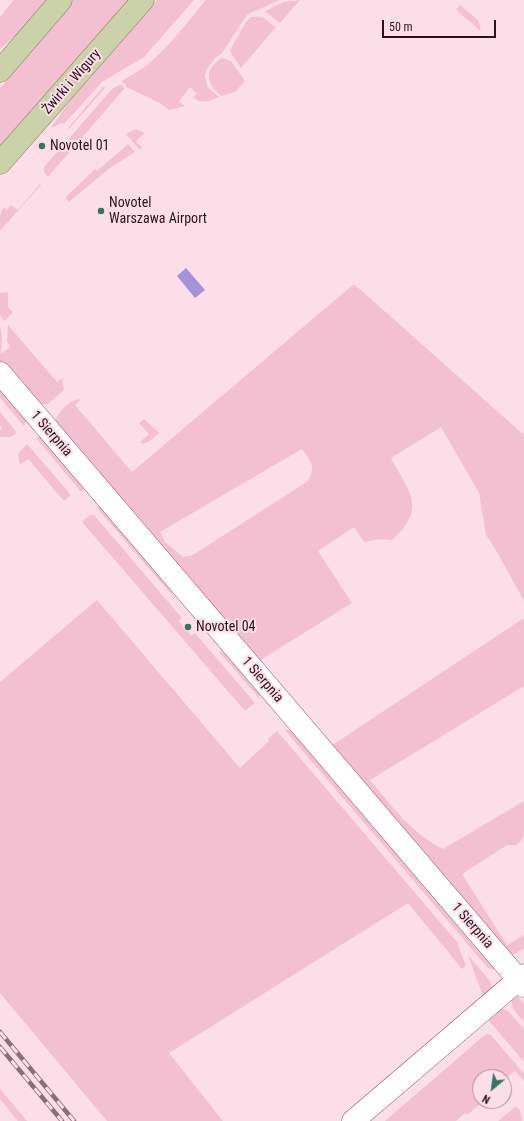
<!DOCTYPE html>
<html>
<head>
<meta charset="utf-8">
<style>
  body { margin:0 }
  #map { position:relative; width:524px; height:1121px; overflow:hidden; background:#fcdee8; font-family:"Roboto Condensed",sans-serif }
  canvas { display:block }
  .north { position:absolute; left:472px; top:1069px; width:40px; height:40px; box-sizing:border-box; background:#fcdee8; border:1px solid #a98c97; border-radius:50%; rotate:209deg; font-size:11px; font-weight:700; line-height:16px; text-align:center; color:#2c121d }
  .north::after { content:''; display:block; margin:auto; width:14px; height:18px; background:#327465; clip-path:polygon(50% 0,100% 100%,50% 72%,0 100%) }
  .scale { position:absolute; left:382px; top:20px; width:114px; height:18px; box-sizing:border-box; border:2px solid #2c121d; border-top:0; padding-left:5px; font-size:12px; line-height:14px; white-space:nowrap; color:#2c121d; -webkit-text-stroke:3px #fcdee8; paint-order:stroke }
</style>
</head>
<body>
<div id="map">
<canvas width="524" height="1121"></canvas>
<div class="north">N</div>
<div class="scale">50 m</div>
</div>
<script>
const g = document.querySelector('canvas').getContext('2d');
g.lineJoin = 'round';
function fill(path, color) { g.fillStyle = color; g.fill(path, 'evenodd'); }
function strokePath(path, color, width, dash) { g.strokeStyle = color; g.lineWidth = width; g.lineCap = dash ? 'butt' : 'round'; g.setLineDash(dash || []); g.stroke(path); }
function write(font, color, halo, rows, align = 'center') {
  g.font = font + ' "Roboto Condensed",sans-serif'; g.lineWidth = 4; g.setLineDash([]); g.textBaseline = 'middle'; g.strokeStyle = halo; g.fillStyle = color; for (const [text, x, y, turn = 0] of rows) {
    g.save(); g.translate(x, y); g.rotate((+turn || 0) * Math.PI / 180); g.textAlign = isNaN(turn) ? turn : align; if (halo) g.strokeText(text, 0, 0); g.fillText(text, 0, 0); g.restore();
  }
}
const green = new Path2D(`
  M 14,0 L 48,0 L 21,31 L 0,49 L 0,17 Z
  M 73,0 L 132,0 L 0,148 L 0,89 L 28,53 Z
  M 157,0 L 194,0 L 144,57 L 102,82 L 64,124 L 62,123 L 51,128 L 69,102 Z
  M 206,0 L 279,0 L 247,15 L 222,53 L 215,58 L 207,69 L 205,75 L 208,88 L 219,97 C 209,101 201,105 193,97 L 197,93 L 190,87 L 179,101 L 185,106 L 169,110 L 160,103 L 126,87 L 126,84 L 122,82 L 123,80 C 159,63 181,29 206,0 Z
  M 300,0 L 280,23 L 265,11 L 284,2 Z
  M 460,5 L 478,20 L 481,31 L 456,10 Z
  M 251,17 L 262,17 L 276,27 L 241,68 L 232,55 L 230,50 L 246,22 Z
  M 222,58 L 231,61 L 245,81 L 235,92 L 222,96 C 206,85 203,69 222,58 Z
  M 120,85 L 125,88 L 48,177 L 44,172 L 44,167 L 113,88 Z
  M 104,86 L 105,88 L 69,129 L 68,128 Z
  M 136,129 L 145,133 L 136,141 L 142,148 L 140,150 L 126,134 Z
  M 128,144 L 135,152 L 110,168 L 69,202 L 65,198 L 95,169 L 97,171 Z
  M 40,184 L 41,185 L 0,231 L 0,215 L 4,207 L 7,210 L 11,205 L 18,210 Z
  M 354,284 L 524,435 L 524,601 L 497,552 L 486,535 L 479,493 L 441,427 L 391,458 C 409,492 428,508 392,540 L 380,539 L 364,542 L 354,527 L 318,551 L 352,603 L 259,661 L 55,425 C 55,414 70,399 81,399 L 75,405 L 132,472 ZM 302,449 C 311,462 316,466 308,481 L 193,555 L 183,557 L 165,542 L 160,532 Z
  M 8,292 L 8,307 L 13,313 L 4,321 L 0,315 L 0,293 Z
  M 0,325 L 2,338 L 1,354 L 10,347 L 7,341 L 8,325 L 57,382 L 62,378 L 64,390 L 48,404 L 37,404 L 0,361 Z
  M 0,387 L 27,420 L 24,426 L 0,398 Z
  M 0,412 L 17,433 L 10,437 L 0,437 L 0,430 L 2,428 L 0,425 Z
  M 144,419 L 159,433 L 150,441 L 142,444 L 140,442 L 149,434 L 139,423 Z
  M 41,436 L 84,486 L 84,489 L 82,493 L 36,438 Z
  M 27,444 L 71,495 L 64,501 L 28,459 L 20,465 L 18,454 Z
  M 96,507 L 102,508 L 161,576 L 177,601 Z
  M 90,515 L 94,515 L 182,618 L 179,621 L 191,636 L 195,633 L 255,703 L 245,711 L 82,522 Z
  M 97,600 L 240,768 L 269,741 L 268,739 L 277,731 L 457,942 L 466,966 L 462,969 L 408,903 L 169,1053 L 223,1121 L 107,1121 L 0,993 L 0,682 Z
  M 524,618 L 524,686 L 370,780 C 393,807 411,833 443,849 L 524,801 L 524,835 L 521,841 L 516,845 L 507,845 L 462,874 L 507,945 L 524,935 L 524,948 L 511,956 L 331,746 Z
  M 221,651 L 233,660 L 260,693 L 260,699 L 219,652 Z
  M 284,729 L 294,732 L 496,968 L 493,970 L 488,968 Z
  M 468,955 L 490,981 L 493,991 L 484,999 Z
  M 517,995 L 524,1004 L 524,1022 L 513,1009 L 511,999 Z
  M 501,1008 L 508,1011 L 524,1029 L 524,1062 L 490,1022 L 489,1019 Z
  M 486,1034 L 491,1035 L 524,1074 L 524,1081 L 515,1071 L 506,1078 L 508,1080 L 504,1084 L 504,1077 L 480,1077 L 480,1101 L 484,1101 L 467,1115 L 465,1113 L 456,1121 L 385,1121 Z
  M 0,1089 L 27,1121 L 18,1121 L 0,1099 Z
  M 516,1106 L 520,1111 L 522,1121 L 498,1121 Z`);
const water = new Path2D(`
  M 186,268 L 205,290 L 195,298 L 177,276 Z`);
const minor = new Path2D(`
  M 0,373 L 524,986
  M 353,1121 L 524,975`);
const major = new Path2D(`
  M 0,71 L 61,0
  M 0,163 L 143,0`);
const rail = new Path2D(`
  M 0,1032 L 74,1121
  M 0,1047 L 62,1121`);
const markers = [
  [42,146,4,"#327465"],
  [101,211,4,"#327465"],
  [188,627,4,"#327465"]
];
const streetNames = [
  ["Żwirki i Wigury",72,82,-49],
  ["1 Sierpnia",51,434,49],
  ["1 Sierpnia",262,680,49],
  ["1 Sierpnia",472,926,49]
];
const poiNames = [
  ["Novotel 01",50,146],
  ["Novotel",109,203],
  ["Warszawa Airport",109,219],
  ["Novotel 04",196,627]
];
fill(green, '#f3c0d2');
fill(water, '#a493d6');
strokePath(minor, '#8d4f67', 23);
strokePath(major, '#7d7b52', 23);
strokePath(minor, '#fff', 22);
strokePath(major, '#cbd1a8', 22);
strokePath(rail, '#8a6e79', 4.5);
strokePath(rail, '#fcdee8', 3, [9]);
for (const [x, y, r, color] of markers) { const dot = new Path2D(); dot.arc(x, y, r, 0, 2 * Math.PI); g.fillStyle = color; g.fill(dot); strokePath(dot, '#fcdee8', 1.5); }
write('14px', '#2c121d', '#fcdee8', streetNames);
write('14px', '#2c121d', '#fcdee8', poiNames, 'left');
</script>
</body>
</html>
